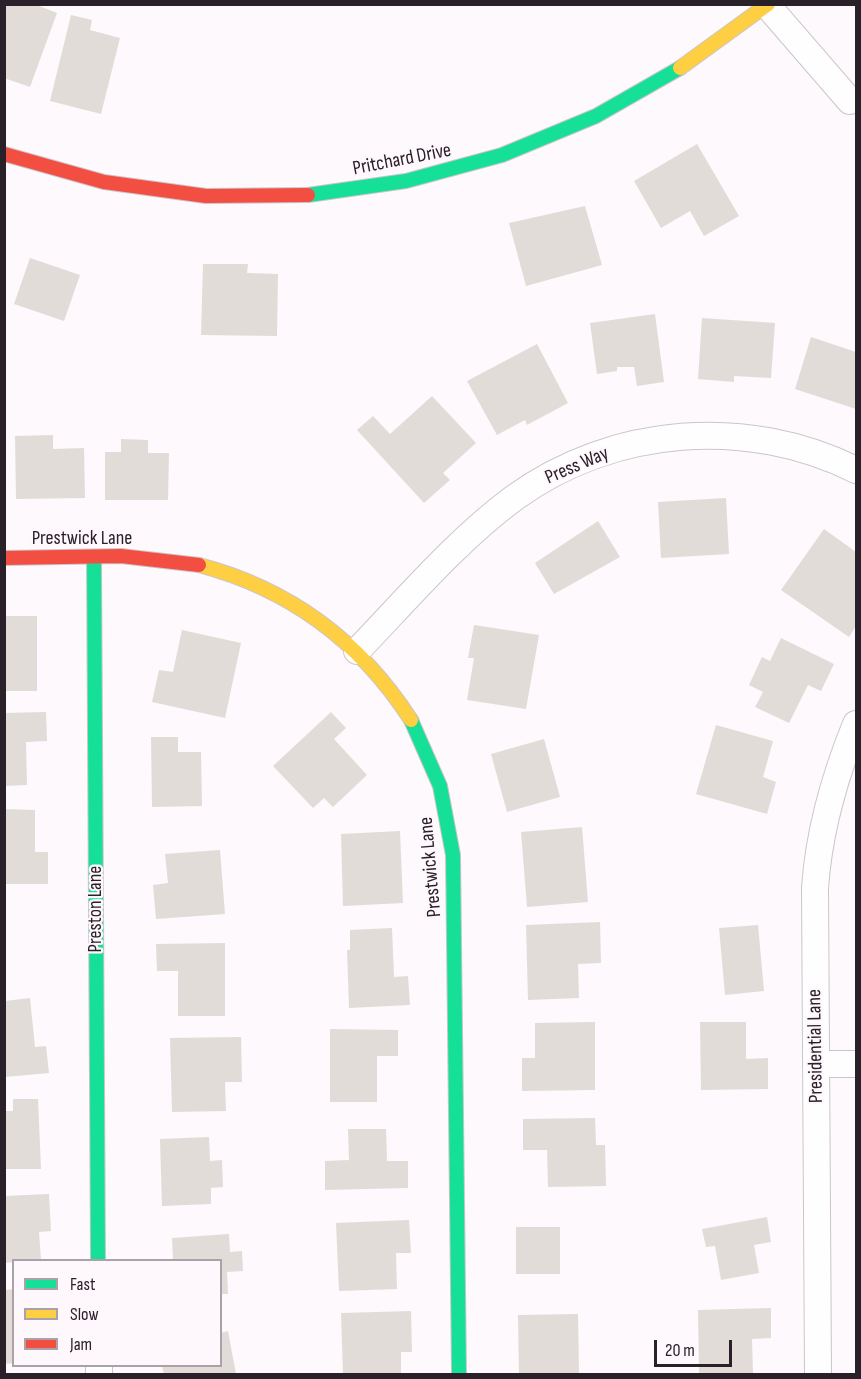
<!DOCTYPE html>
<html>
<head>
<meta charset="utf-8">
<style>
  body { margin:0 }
  #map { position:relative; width:861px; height:1379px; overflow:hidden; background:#fdf9fc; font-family:"Sofia Sans Condensed",sans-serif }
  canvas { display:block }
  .frame { position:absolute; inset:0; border:6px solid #2a2029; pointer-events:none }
  .legend { position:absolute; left:12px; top:1259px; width:210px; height:108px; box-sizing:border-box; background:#fef8fd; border:2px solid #a9a2a8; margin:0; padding:8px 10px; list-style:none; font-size:18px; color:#2a2029 }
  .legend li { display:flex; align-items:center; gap:12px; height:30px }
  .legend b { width:30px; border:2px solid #a9a2a8 }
  .scale { position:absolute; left:654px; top:1340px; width:78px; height:27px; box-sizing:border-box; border:3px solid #2a2029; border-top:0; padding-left:8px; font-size:18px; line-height:21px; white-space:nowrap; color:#2a2029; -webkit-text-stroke:4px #fef8fd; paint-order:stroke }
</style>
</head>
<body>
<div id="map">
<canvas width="861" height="1379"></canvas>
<div class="frame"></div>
<ul class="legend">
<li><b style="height:8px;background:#16e098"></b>Fast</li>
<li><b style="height:8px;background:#ffcf43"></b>Slow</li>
<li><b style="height:8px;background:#f24e42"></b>Jam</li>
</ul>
<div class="scale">20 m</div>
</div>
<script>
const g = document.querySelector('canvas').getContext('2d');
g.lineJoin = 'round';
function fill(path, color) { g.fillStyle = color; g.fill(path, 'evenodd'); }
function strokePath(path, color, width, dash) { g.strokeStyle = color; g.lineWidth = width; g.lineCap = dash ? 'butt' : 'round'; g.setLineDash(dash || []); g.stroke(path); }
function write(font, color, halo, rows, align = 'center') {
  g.font = font + ' "Sofia Sans Condensed",sans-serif'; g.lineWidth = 4.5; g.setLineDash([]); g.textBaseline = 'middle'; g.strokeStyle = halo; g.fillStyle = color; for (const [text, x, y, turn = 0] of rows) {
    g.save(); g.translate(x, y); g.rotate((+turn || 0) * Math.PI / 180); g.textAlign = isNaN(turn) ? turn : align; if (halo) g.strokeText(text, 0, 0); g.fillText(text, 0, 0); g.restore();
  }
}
const building = new Path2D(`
  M 4,4 L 34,4 L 57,13 L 30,87 L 4,78 Z
  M 71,15 L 92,20 L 90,30 L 120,38 L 101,114 L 50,101 Z
  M 697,144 L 739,216 L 704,236 L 690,211 L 661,228 L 634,181 Z
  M 585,206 L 602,265 L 526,286 L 509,223 Z
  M 30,258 L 80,275 L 64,321 L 14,304 Z
  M 203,264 L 248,264 L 247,273 L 278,274 L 277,336 L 201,335 Z
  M 655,314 L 664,382 L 637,386 L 634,367 L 617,367 L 617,371 L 597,374 L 590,323 Z
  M 702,318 L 775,323 L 771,378 L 734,376 L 734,382 L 698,379 Z
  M 811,337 L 856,352 L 856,409 L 795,389 Z
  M 537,344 L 568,403 L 527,425 L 525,420 L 497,435 L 467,381 Z
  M 432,396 L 476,443 L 443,473 L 450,480 L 424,503 L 357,430 L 373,416 L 390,434 Z
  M 53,435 L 53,449 L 84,448 L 85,498 L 16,499 L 15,436 Z
  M 121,439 L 148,440 L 148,453 L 169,453 L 168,500 L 105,500 L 105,452 L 121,452 Z
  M 726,498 L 729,554 L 661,558 L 658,502 Z
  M 598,521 L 620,557 L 554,594 L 535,563 Z
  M 824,529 L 856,552 L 856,626 L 849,637 L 781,590 Z
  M 4,616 L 37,616 L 37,691 L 4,691 Z
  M 474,625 L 539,635 L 526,709 L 467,700 L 474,658 L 468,658 Z
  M 182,630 L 241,643 L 225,718 L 152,702 L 159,670 L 173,672 Z
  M 781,638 L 834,664 L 821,691 L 808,685 L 789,723 L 755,707 L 763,692 L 749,685 L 762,657 L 770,661 Z
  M 46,712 L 47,741 L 26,742 L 27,785 L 4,786 L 4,713 Z
  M 331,712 L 346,728 L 334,739 L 367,775 L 333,807 L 324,798 L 313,808 L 273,766 Z
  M 716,725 L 773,741 L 763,777 L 776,782 L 767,814 L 696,794 Z
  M 151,737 L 178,737 L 178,752 L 201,752 L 202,806 L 152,807 Z
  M 544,739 L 560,797 L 507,812 L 491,754 Z
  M 4,809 L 35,810 L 35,852 L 48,852 L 48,884 L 4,884 Z
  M 582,827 L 588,902 L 527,907 L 521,832 Z
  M 400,831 L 403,903 L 343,906 L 341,834 Z
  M 220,850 L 225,914 L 156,919 L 153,885 L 168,883 L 165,854 Z
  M 600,922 L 601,963 L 578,964 L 579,998 L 528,1000 L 526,925 Z
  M 758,925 L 764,991 L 725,995 L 719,928 Z
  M 392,928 L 394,977 L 408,976 L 410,1005 L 349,1008 L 347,950 L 350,950 L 350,930 Z
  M 225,943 L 225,1016 L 178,1016 L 178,971 L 157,971 L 156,944 Z
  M 30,998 L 35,1047 L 46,1046 L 49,1073 L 5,1077 L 5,1001 Z
  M 595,1022 L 595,1090 L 522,1091 L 522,1058 L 535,1058 L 535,1023 Z
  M 700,1022 L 746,1022 L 746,1059 L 768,1058 L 768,1089 L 701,1090 Z
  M 330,1029 L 398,1030 L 398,1056 L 377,1056 L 377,1102 L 330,1102 Z
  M 241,1037 L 242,1082 L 225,1082 L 226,1111 L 172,1112 L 170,1038 Z
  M 13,1099 L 38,1099 L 41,1169 L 4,1169 L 4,1111 L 13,1111 Z
  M 595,1118 L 596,1145 L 605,1145 L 606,1186 L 548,1187 L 547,1150 L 523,1150 L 523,1119 Z
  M 348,1129 L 386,1129 L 387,1161 L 408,1161 L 408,1188 L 325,1190 L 325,1161 L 349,1160 Z
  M 209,1137 L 210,1161 L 222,1160 L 223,1187 L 211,1188 L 211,1204 L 162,1206 L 160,1139 Z
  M 49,1194 L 51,1231 L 39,1232 L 41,1260 L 4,1263 L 4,1196 Z
  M 767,1217 L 771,1242 L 754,1245 L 759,1273 L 721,1280 L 715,1246 L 706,1247 L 702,1229 Z
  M 409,1220 L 411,1253 L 396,1253 L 397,1289 L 339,1291 L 336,1223 Z
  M 516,1227 L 560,1227 L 560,1274 L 516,1274 Z
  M 229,1234 L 230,1252 L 242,1251 L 243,1271 L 227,1272 L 228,1294 L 220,1294 L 220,1260 L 173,1260 L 172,1238 Z
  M 14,1289 L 14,1363 L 4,1364 L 4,1290 Z
  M 771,1308 L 771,1338 L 752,1339 L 753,1374 L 699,1374 L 698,1310 Z
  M 411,1311 L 412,1352 L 401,1352 L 401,1374 L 343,1374 L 341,1313 Z
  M 578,1314 L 579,1373 L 519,1374 L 518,1315 Z
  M 228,1331 L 236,1374 L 164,1374 L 162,1366 L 220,1366 L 220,1333 Z`);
const street = new Path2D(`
  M 767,5 L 850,101
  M 357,651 C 407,599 456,541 514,498 C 613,426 748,416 856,470
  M 816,1064 L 856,1064
  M 99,1366 L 99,1374
  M 818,1374 L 815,888 C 819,830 834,778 856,724`);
const fast = new Path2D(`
  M 308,195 L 406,181 L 502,155 L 596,116 L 680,68
  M 94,557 L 98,1260
  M 411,720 L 440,786 L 453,855 L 459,1374`);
const slow = new Path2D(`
  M 680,68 L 768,4
  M 199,565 C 290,589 360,641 411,720`);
const jam = new Path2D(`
  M 4,154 L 104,182 L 206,196 L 308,195
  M 4,558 L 121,556 L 199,565`);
const streetNames = [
  ["Pritchard Drive",402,160,-11],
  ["Press Way",577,466,-23],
  ["Prestwick Lane",82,539],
  ["Prestwick Lane",431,867,-95],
  ["Preston Lane",96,909,-90],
  ["Presidential Lane",816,1046,-91]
];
fill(building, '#e2dcd8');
strokePath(street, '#cbc5ca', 28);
strokePath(fast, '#cbc5ca', 16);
strokePath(slow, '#cbc5ca', 16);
strokePath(jam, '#cbc5ca', 16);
strokePath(street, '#fffeff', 26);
strokePath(fast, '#16e098', 14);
strokePath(slow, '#ffcf43', 14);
strokePath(jam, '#f24e42', 14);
write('20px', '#2a2029', '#fef8fd', streetNames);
</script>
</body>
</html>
